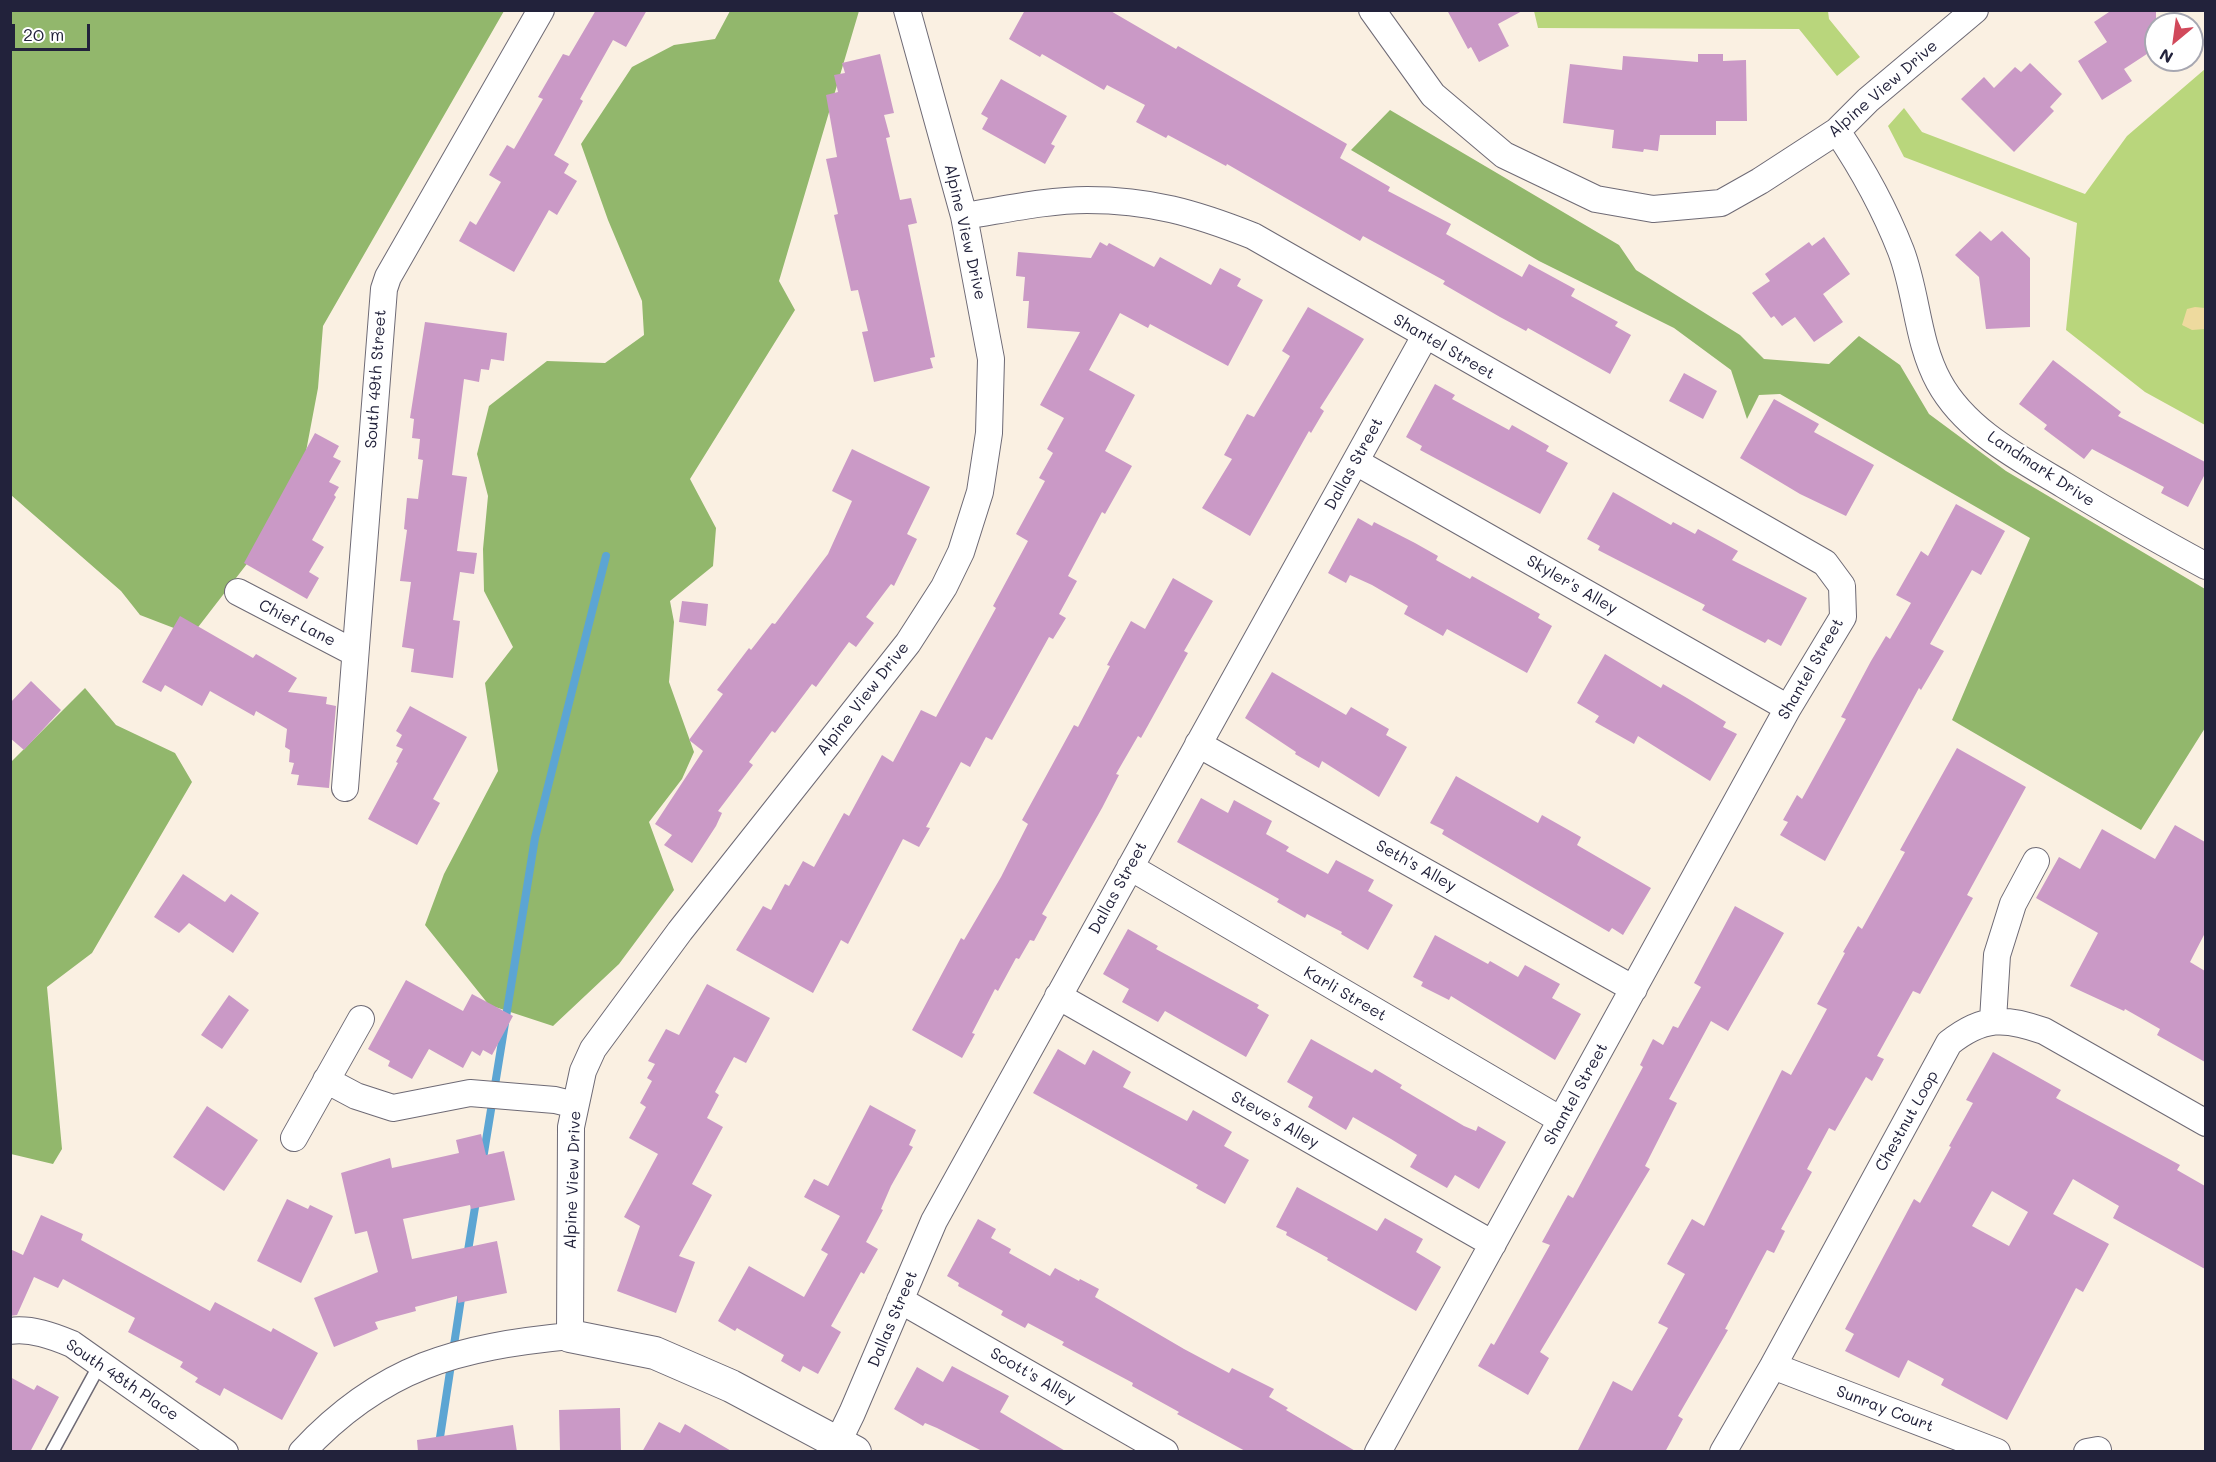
<!DOCTYPE html>
<html>
<head>
<meta charset="utf-8">
<style>
  body { margin:0 }
  #map { position:relative; width:2216px; height:1462px; overflow:hidden; background:#faf0e2; font-family:Mali,sans-serif }
  canvas { display:block }
  .frame { position:absolute; inset:0; border:12px solid #22223b; pointer-events:none }
  .north { position:absolute; left:2144px; top:12px; width:60px; height:60px; box-sizing:border-box; background:#fff; border:2px solid #a7a7b1; border-radius:50%; rotate:209deg; font-size:16px; font-weight:700; line-height:24px; text-align:center; color:#22223b }
  .north::after { content:''; display:block; margin:auto; width:21px; height:27px; background:#d1495b; clip-path:polygon(50% 0,100% 100%,50% 72%,0 100%) }
  .scale { position:absolute; left:12px; top:24px; width:78px; height:27px; box-sizing:border-box; border:3px solid #22223b; border-top:0; padding-left:8px; font-size:18px; line-height:21px; white-space:nowrap; color:#22223b; -webkit-text-stroke:4px #fff; paint-order:stroke }
</style>
</head>
<body>
<div id="map">
<canvas width="2216" height="1462"></canvas>
<div class="frame"></div>
<div class="north">N</div>
<div class="scale">20 m</div>
</div>
<script>
const g = document.querySelector('canvas').getContext('2d');
g.lineJoin = 'round';
function fill(path, color) { g.fillStyle = color; g.fill(path, 'evenodd'); }
function strokePath(path, color, width, dash) { g.strokeStyle = color; g.lineWidth = width; g.lineCap = dash ? 'butt' : 'round'; g.setLineDash(dash || []); g.stroke(path); }
function write(font, color, halo, rows, align = 'center') {
  g.font = font + ' Mali,sans-serif'; g.lineWidth = 5; g.setLineDash([]); g.textBaseline = 'middle'; g.strokeStyle = halo; g.fillStyle = color; for (const [text, x, y, turn = 0] of rows) {
    g.save(); g.translate(x, y); g.rotate((+turn || 0) * Math.PI / 180); g.textAlign = isNaN(turn) ? turn : align; if (halo) g.strokeText(text, 0, 0); g.fillText(text, 0, 0); g.restore();
  }
}
const green = new Path2D(`
  M 1534,11 L 1828,11 L 1829,19 L 1860,57 L 1837,76 L 1799,29 L 1538,28 Z
  M 2205,69 L 2205,425 L 2145,392 L 2066,330 L 2077,223 L 1904,157 L 1888,126 L 1904,108 L 1922,132 L 2085,194 L 2127,136 Z`);
const forest = new Path2D(`
  M 11,11 L 504,11 L 323,326 L 318,388 L 297,499 L 192,635 L 140,615 L 121,591 L 11,495 Z
  M 730,11 L 859,11 L 779,281 L 795,310 L 690,479 L 716,528 L 713,566 L 670,601 L 674,622 L 669,682 L 694,752 L 682,779 L 649,822 L 674,890 L 619,964 L 553,1026 L 489,1005 L 425,925 L 444,874 L 498,771 L 485,683 L 513,647 L 484,591 L 483,549 L 488,496 L 477,454 L 489,406 L 547,361 L 605,363 L 644,335 L 642,301 L 608,220 L 581,144 L 632,67 L 674,45 L 715,39 Z
  M 1390,110 L 1619,245 L 1636,270 L 1740,335 L 1764,359 L 1829,364 L 1859,336 L 1900,365 L 1929,414 L 2006,471 L 2205,589 L 2205,728 L 2141,830 L 1952,720 L 2030,538 L 1780,394 L 1759,395 L 1747,419 L 1731,370 L 1674,328 L 1539,261 L 1351,150 Z
  M 85,688 L 116,725 L 175,753 L 192,782 L 92,953 L 47,987 L 62,1149 L 53,1164 L 11,1154 L 10,763 Z`);
const sand = new Path2D(`
  M 2195,307 L 2205,308 L 2205,329 L 2192,330 L 2182,325 L 2187,309 Z`);
const stream = new Path2D(`
  M 483,1159 L 535,838 L 606,556
  M 467,1257 L 476,1201
  M 439,1444 L 462,1292`);
const building = new Path2D(`
  M 596,10 L 647,10 L 626,47 L 613,40 L 580,99 L 583,101 L 554,155 L 569,164 L 564,173 L 577,181 L 557,215 L 549,210 L 514,272 L 459,241 L 470,221 L 476,225 L 501,182 L 489,175 L 507,145 L 514,149 L 543,99 L 538,97 L 563,54 L 569,56 Z
  M 1025,10 L 1109,10 L 1176,49 L 1178,46 L 1347,144 L 1340,158 L 1390,187 L 1388,191 L 1451,224 L 1446,234 L 1522,277 L 1529,264 L 1575,289 L 1571,296 L 1618,322 L 1615,326 L 1631,335 L 1610,374 L 1528,328 L 1526,331 L 1500,317 L 1443,284 L 1445,281 L 1363,236 L 1360,241 L 1227,164 L 1226,166 L 1168,135 L 1166,138 L 1136,122 L 1145,105 L 1107,85 L 1104,90 L 1042,54 L 1040,57 L 1009,39 Z
  M 1447,10 L 1524,10 L 1498,24 L 1509,46 L 1479,62 L 1471,47 L 1468,49 Z
  M 2112,10 L 2156,10 L 2156,48 L 2124,69 L 2132,81 L 2102,100 L 2078,61 L 2107,42 L 2094,22 Z
  M 880,54 L 894,113 L 884,115 L 890,137 L 886,138 L 900,200 L 911,198 L 917,223 L 908,225 L 935,357 L 930,358 L 933,368 L 874,382 L 862,332 L 868,331 L 858,290 L 851,291 L 834,215 L 838,214 L 826,159 L 837,157 L 826,95 L 838,92 L 834,75 L 845,73 L 842,63 Z
  M 1698,54 L 1723,54 L 1723,61 L 1746,60 L 1747,121 L 1716,121 L 1716,135 L 1660,135 L 1658,151 L 1644,149 L 1643,152 L 1612,148 L 1614,130 L 1563,123 L 1570,64 L 1622,70 L 1623,56 L 1698,62 Z
  M 2030,63 L 2062,94 L 2050,107 L 2054,111 L 2014,152 L 1961,99 L 1984,77 L 1994,88 L 2015,67 L 2021,72 Z
  M 1001,79 L 1067,116 L 1051,144 L 1055,146 L 1045,164 L 982,129 L 988,118 L 981,114 Z
  M 1980,231 L 1991,241 L 2002,231 L 2030,258 L 2030,327 L 1986,329 L 1979,277 L 1955,255 Z
  M 1824,237 L 1850,274 L 1823,294 L 1843,322 L 1814,342 L 1795,317 L 1782,326 L 1774,316 L 1771,318 L 1752,293 L 1770,281 L 1765,274 L 1809,242 L 1812,246 Z
  M 1100,242 L 1107,246 L 1109,243 L 1154,267 L 1160,257 L 1211,285 L 1220,268 L 1241,279 L 1237,286 L 1263,300 L 1228,366 L 1150,324 L 1148,328 L 1120,313 L 1089,370 L 1135,395 L 1105,451 L 1132,466 L 1105,514 L 1102,512 L 1068,576 L 1077,581 L 1059,614 L 1066,618 L 1053,639 L 1049,637 L 992,740 L 986,737 L 970,767 L 961,762 L 926,827 L 930,828 L 919,847 L 903,839 L 848,944 L 841,940 L 813,993 L 736,950 L 763,906 L 771,910 L 785,884 L 789,886 L 803,861 L 814,867 L 844,813 L 849,816 L 882,755 L 893,762 L 921,710 L 936,717 L 996,608 L 993,606 L 1028,541 L 1016,534 L 1045,481 L 1039,478 L 1053,453 L 1047,449 L 1064,418 L 1040,405 L 1080,332 L 1027,328 L 1029,301 L 1023,301 L 1025,277 L 1016,276 L 1018,252 L 1091,258 Z
  M 1308,307 L 1364,339 L 1320,408 L 1324,411 L 1311,433 L 1309,431 L 1250,536 L 1202,508 L 1232,459 L 1224,455 L 1247,414 L 1254,417 L 1290,356 L 1282,351 Z
  M 425,322 L 507,333 L 504,361 L 491,359 L 489,370 L 481,369 L 479,382 L 464,379 L 452,475 L 467,477 L 457,551 L 477,553 L 474,574 L 460,572 L 453,620 L 460,621 L 453,678 L 411,672 L 414,649 L 402,647 L 411,582 L 400,581 L 407,530 L 404,529 L 407,498 L 418,499 L 423,460 L 418,459 L 420,439 L 412,438 L 414,419 L 410,418 Z
  M 2053,360 L 2121,412 L 2118,416 L 2205,462 L 2205,474 L 2188,507 L 2161,493 L 2164,487 L 2092,449 L 2084,459 L 2044,429 L 2047,425 L 2019,404 Z
  M 1684,373 L 1717,391 L 1703,419 L 1669,401 Z
  M 1435,384 L 1455,395 L 1452,399 L 1509,430 L 1512,425 L 1549,446 L 1546,451 L 1568,463 L 1540,514 L 1420,450 L 1422,446 L 1406,437 Z
  M 1774,399 L 1819,424 L 1814,432 L 1874,465 L 1846,516 L 1800,494 L 1740,458 Z
  M 315,433 L 339,446 L 333,457 L 341,461 L 329,482 L 339,487 L 334,495 L 336,497 L 312,540 L 324,547 L 309,572 L 319,578 L 307,599 L 244,563 Z
  M 852,449 L 930,487 L 907,534 L 917,539 L 894,586 L 891,584 L 866,617 L 874,623 L 856,647 L 849,642 L 816,687 L 812,684 L 775,733 L 772,731 L 749,762 L 753,765 L 718,811 L 722,813 L 716,826 L 692,863 L 664,845 L 672,835 L 655,824 L 703,751 L 689,740 L 723,694 L 717,690 L 749,648 L 751,650 L 772,623 L 775,624 L 828,554 L 852,501 L 832,491 Z
  M 1613,492 L 1671,525 L 1673,522 L 1695,534 L 1698,529 L 1738,551 L 1732,560 L 1807,598 L 1781,646 L 1768,639 L 1765,643 L 1702,610 L 1705,605 L 1598,550 L 1600,546 L 1587,539 Z
  M 1956,504 L 2005,531 L 1981,575 L 1972,570 L 1930,644 L 1944,651 L 1921,690 L 1919,688 L 1825,861 L 1780,835 L 1788,822 L 1783,820 L 1797,795 L 1802,799 L 1846,719 L 1841,717 L 1871,661 L 1886,636 L 1890,639 L 1911,603 L 1896,595 L 1921,551 L 1928,556 Z
  M 1358,518 L 1372,526 L 1374,522 L 1415,543 L 1438,556 L 1436,560 L 1470,579 L 1472,576 L 1540,614 L 1538,618 L 1552,626 L 1527,673 L 1447,629 L 1443,636 L 1404,614 L 1408,606 L 1372,585 L 1350,575 L 1346,583 L 1328,573 Z
  M 1173,578 L 1213,601 L 1184,651 L 1188,653 L 1141,738 L 1138,736 L 1116,774 L 1119,775 L 1102,808 L 1042,914 L 1047,917 L 1034,941 L 1030,940 L 1019,959 L 1016,958 L 998,991 L 995,989 L 972,1033 L 975,1034 L 962,1058 L 912,1030 L 961,938 L 964,940 L 1001,877 L 1028,824 L 1022,820 L 1074,725 L 1078,727 L 1110,666 L 1107,665 L 1131,621 L 1145,629 Z
  M 682,601 L 708,604 L 706,626 L 679,622 Z
  M 180,616 L 253,658 L 256,654 L 297,678 L 288,692 L 327,697 L 326,704 L 336,706 L 329,788 L 297,785 L 299,775 L 291,774 L 294,763 L 289,762 L 290,750 L 285,747 L 287,729 L 256,711 L 254,716 L 210,691 L 202,706 L 165,685 L 161,692 L 142,682 Z
  M 1605,654 L 1661,688 L 1663,684 L 1687,698 L 1726,722 L 1723,727 L 1737,734 L 1710,781 L 1638,736 L 1634,744 L 1595,722 L 1599,716 L 1577,703 Z
  M 1272,672 L 1346,715 L 1351,707 L 1389,729 L 1386,735 L 1407,747 L 1379,797 L 1322,761 L 1319,768 L 1295,754 L 1296,752 L 1245,718 Z
  M 31,681 L 61,710 L 24,750 L 10,738 L 10,703 Z
  M 410,706 L 467,737 L 433,799 L 440,803 L 417,845 L 368,819 L 398,763 L 396,762 L 403,749 L 396,746 L 402,735 L 396,731 Z
  M 1957,748 L 2026,787 L 1967,895 L 1973,898 L 1920,994 L 1913,991 L 1877,1056 L 1884,1059 L 1872,1081 L 1866,1077 L 1835,1131 L 1829,1128 L 1807,1169 L 1812,1172 L 1781,1229 L 1785,1231 L 1774,1253 L 1767,1250 L 1725,1329 L 1728,1330 L 1678,1416 L 1683,1419 L 1665,1452 L 1577,1452 L 1613,1381 L 1632,1391 L 1668,1328 L 1658,1323 L 1685,1274 L 1667,1264 L 1692,1219 L 1704,1226 L 1782,1070 L 1791,1075 L 1827,1009 L 1817,1004 L 1845,953 L 1843,952 L 1858,926 L 1862,929 L 1905,852 L 1900,850 Z
  M 1456,776 L 1538,823 L 1542,815 L 1581,837 L 1577,845 L 1651,888 L 1623,935 L 1612,928 L 1609,932 L 1544,894 L 1442,834 L 1444,830 L 1430,823 Z
  M 1201,798 L 1228,813 L 1234,800 L 1272,821 L 1266,834 L 1289,847 L 1286,851 L 1328,874 L 1336,860 L 1374,880 L 1368,891 L 1393,905 L 1368,950 L 1341,934 L 1342,932 L 1307,914 L 1305,918 L 1277,902 L 1279,899 L 1177,842 Z
  M 2175,825 L 2205,842 L 2205,933 L 2190,962 L 2205,971 L 2205,1062 L 2157,1035 L 2160,1029 L 2125,1009 L 2124,1011 L 2070,986 L 2098,933 L 2036,898 L 2059,857 L 2080,869 L 2102,829 L 2155,859 Z
  M 183,874 L 225,902 L 231,894 L 259,913 L 233,953 L 189,923 L 179,933 L 154,917 Z
  M 1735,906 L 1784,933 L 1728,1031 L 1711,1021 L 1669,1099 L 1677,1103 L 1645,1166 L 1650,1169 L 1540,1352 L 1549,1358 L 1528,1395 L 1478,1366 L 1491,1343 L 1494,1345 L 1550,1245 L 1542,1242 L 1568,1195 L 1573,1198 L 1643,1067 L 1640,1065 L 1653,1039 L 1663,1045 L 1673,1026 L 1678,1028 L 1701,987 L 1694,983 Z
  M 1128,929 L 1158,946 L 1156,949 L 1259,1005 L 1257,1008 L 1269,1015 L 1246,1057 L 1165,1011 L 1158,1022 L 1122,1002 L 1129,989 L 1103,974 Z
  M 1435,935 L 1488,964 L 1490,961 L 1518,977 L 1525,965 L 1560,984 L 1552,998 L 1581,1014 L 1555,1060 L 1451,996 L 1449,1000 L 1421,986 L 1423,982 L 1413,977 Z
  M 406,980 L 463,1011 L 472,994 L 513,1016 L 492,1055 L 483,1050 L 480,1056 L 472,1051 L 463,1068 L 429,1049 L 412,1079 L 388,1066 L 390,1061 L 368,1049 Z
  M 707,984 L 770,1018 L 746,1063 L 734,1057 L 715,1092 L 719,1095 L 707,1118 L 723,1127 L 692,1184 L 712,1195 L 679,1256 L 695,1262 L 676,1313 L 617,1291 L 640,1226 L 624,1217 L 658,1154 L 629,1138 L 646,1107 L 640,1103 L 652,1081 L 647,1078 L 655,1064 L 648,1061 L 666,1029 L 679,1035 Z
  M 229,995 L 249,1010 L 222,1049 L 201,1035 Z
  M 1311,1039 L 1372,1073 L 1375,1069 L 1402,1085 L 1400,1088 L 1464,1126 L 1476,1131 L 1478,1126 L 1506,1142 L 1479,1189 L 1455,1175 L 1447,1188 L 1410,1167 L 1417,1155 L 1391,1139 L 1353,1117 L 1346,1130 L 1308,1107 L 1313,1097 L 1287,1082 Z
  M 1058,1049 L 1085,1065 L 1093,1050 L 1131,1072 L 1123,1087 L 1187,1121 L 1193,1110 L 1232,1132 L 1224,1146 L 1249,1160 L 1225,1204 L 1196,1188 L 1198,1185 L 1033,1093 Z
  M 1993,1052 L 2061,1090 L 2056,1098 L 2180,1165 L 2177,1170 L 2205,1186 L 2205,1269 L 2113,1218 L 2119,1206 L 2073,1179 L 2053,1214 L 2109,1244 L 2083,1292 L 2076,1288 L 2007,1420 L 1941,1385 L 1944,1379 L 1908,1360 L 1899,1378 L 1845,1351 L 1854,1334 L 1845,1329 L 1914,1199 L 1920,1203 L 1951,1147 L 1949,1146 L 1973,1103 L 1966,1100 ZM 1992,1191 L 2028,1212 L 2009,1246 L 1972,1226 Z
  M 870,1105 L 916,1130 L 909,1145 L 913,1147 L 891,1186 L 881,1209 L 883,1210 L 866,1242 L 878,1249 L 864,1274 L 861,1272 L 831,1326 L 841,1332 L 818,1374 L 803,1366 L 800,1372 L 781,1361 L 784,1355 L 737,1328 L 735,1331 L 718,1321 L 749,1266 L 804,1297 L 828,1254 L 821,1250 L 840,1216 L 804,1197 L 814,1179 L 828,1186 Z
  M 207,1106 L 258,1140 L 224,1191 L 173,1157 Z
  M 481,1134 L 486,1155 L 504,1151 L 515,1200 L 471,1209 L 470,1205 L 403,1219 L 412,1259 L 497,1241 L 507,1293 L 458,1303 L 457,1296 L 415,1307 L 416,1311 L 375,1322 L 378,1329 L 334,1347 L 314,1298 L 378,1272 L 367,1231 L 355,1234 L 341,1173 L 390,1158 L 392,1168 L 459,1153 L 456,1140 Z
  M 1297,1187 L 1377,1231 L 1385,1218 L 1423,1239 L 1416,1252 L 1441,1267 L 1416,1311 L 1327,1260 L 1328,1258 L 1286,1235 L 1287,1232 L 1276,1227 Z
  M 287,1199 L 308,1209 L 310,1205 L 333,1216 L 301,1283 L 257,1261 Z
  M 41,1215 L 83,1234 L 81,1240 L 210,1311 L 215,1302 L 271,1332 L 273,1328 L 318,1353 L 282,1420 L 224,1388 L 220,1396 L 195,1382 L 198,1378 L 180,1367 L 183,1362 L 128,1332 L 135,1318 L 63,1279 L 58,1288 L 34,1277 L 17,1315 L 10,1316 L 10,1249 L 23,1255 Z
  M 978,1219 L 996,1229 L 991,1238 L 1011,1249 L 1009,1253 L 1050,1276 L 1055,1268 L 1079,1281 L 1080,1279 L 1099,1289 L 1095,1297 L 1184,1349 L 1229,1373 L 1232,1368 L 1274,1389 L 1269,1397 L 1288,1408 L 1286,1410 L 1357,1452 L 1247,1452 L 1177,1414 L 1179,1412 L 1132,1386 L 1133,1383 L 1062,1345 L 1064,1342 L 1028,1323 L 1025,1328 L 1001,1315 L 1003,1311 L 958,1286 L 959,1283 L 947,1276 Z
  M 952,1366 L 1009,1396 L 1000,1412 L 1067,1452 L 984,1452 L 937,1428 L 925,1423 L 923,1426 L 894,1409 L 917,1367 L 943,1382 Z
  M 10,1377 L 34,1390 L 37,1385 L 59,1397 L 30,1452 L 10,1452 Z
  M 620,1408 L 621,1452 L 560,1452 L 559,1410 Z
  M 659,1422 L 680,1433 L 685,1424 L 733,1452 L 642,1452 Z
  M 513,1425 L 517,1452 L 418,1452 L 417,1440 Z`);
const service = new Path2D(`
  M 52,1452 L 100,1364`);
const minor = new Path2D(`
  M 1372,10 L 1433,95 L 1504,155 L 1596,199 L 1653,209 L 1721,203 L 1760,181 L 1837,131 L 1868,100 L 1975,10
  M 1837,131 C 1862,168 1885,210 1901,251 C 1917,293 1917,342 1939,382 C 1965,430 2019,458 2064,485 C 2110,513 2158,540 2206,566
  M 964,216 C 1003,210 1048,200 1087,200 C 1150,200 1195,213 1253,236 L 1825,563 L 1842,586 L 1843,617 L 1788,708 L 1378,1452
  M 1356,462 L 1788,708
  M 238,592 L 355,653
  M 1198,744 L 1634,989
  M 345,788 L 384,289 L 388,277 L 541,10
  M 1130,867 L 1561,1120
  M 1058,996 L 1493,1244
  M 1993,1020 L 1997,955 L 2013,904 L 2036,861
  M 326,1080 L 356,1096 L 393,1108 L 470,1093 L 555,1100 L 575,1105
  M 294,1138 L 361,1019
  M 900,1300 L 1165,1452
  M 10,1331 C 31,1328 53,1336 72,1344 L 225,1452
  M 1773,1366 L 1997,1452
  M 302,1452 C 382,1366 458,1347 570,1336 L 571,1127 L 583,1071 L 593,1049 L 680,931 L 908,643 L 944,587 L 961,552 L 980,492 L 989,433 L 991,359 L 964,216 L 907,10
  M 833,1452 L 852,1413 L 934,1221 L 1425,336
  M 1723,1452 L 1773,1366 L 1949,1043 C 1983,1016 2005,1017 2044,1031 L 2206,1123
  M 2087,1452 L 2098,1450`);
const tertiary = new Path2D(`
  M 570,1336 L 655,1353 L 731,1386 L 855,1452`);
const streetNames = [
  ["Alpine View Drive",1883,89,-41],
  ["Alpine View Drive",965,232,77],
  ["Shantel Street",1444,347,30],
  ["South 49th Street",376,379,-86],
  ["Dallas Street",1354,464,-61],
  ["Landmark Drive",2041,469,33],
  ["Skyler's Alley",1572,585,30],
  ["Chief Lane",297,623,27],
  ["Shantel Street",1811,669,-60],
  ["Alpine View Drive",863,699,-52],
  ["Seth's Alley",1416,866,29],
  ["Dallas Street",1118,888,-61],
  ["Karli Street",1345,994,30],
  ["Shantel Street",1576,1094,-61],
  ["Steve's Alley",1275,1120,30],
  ["Chestnut Loop",1907,1121,-61],
  ["Alpine View Drive",573,1180,-88],
  ["Dallas Street",893,1319,-67],
  ["Scott's Alley",1033,1376,30],
  ["South 48th Place",122,1380,34],
  ["Sunray Court",1885,1409,21]
];
fill(green, '#b9d67c');
fill(forest, '#92b76c');
fill(sand, '#eeda9e');
strokePath(stream, '#5ca5d3', 8);
fill(building, '#ca99c6');
strokePath(service, '#6e6a75', 15);
strokePath(minor, '#6e6a75', 28);
strokePath(tertiary, '#6e6a75', 34);
strokePath(service, '#fff', 12);
strokePath(minor, '#fff', 26);
strokePath(tertiary, '#fff', 32);
write('16px', '#22223b', '#fff', streetNames);
</script>
</body>
</html>
